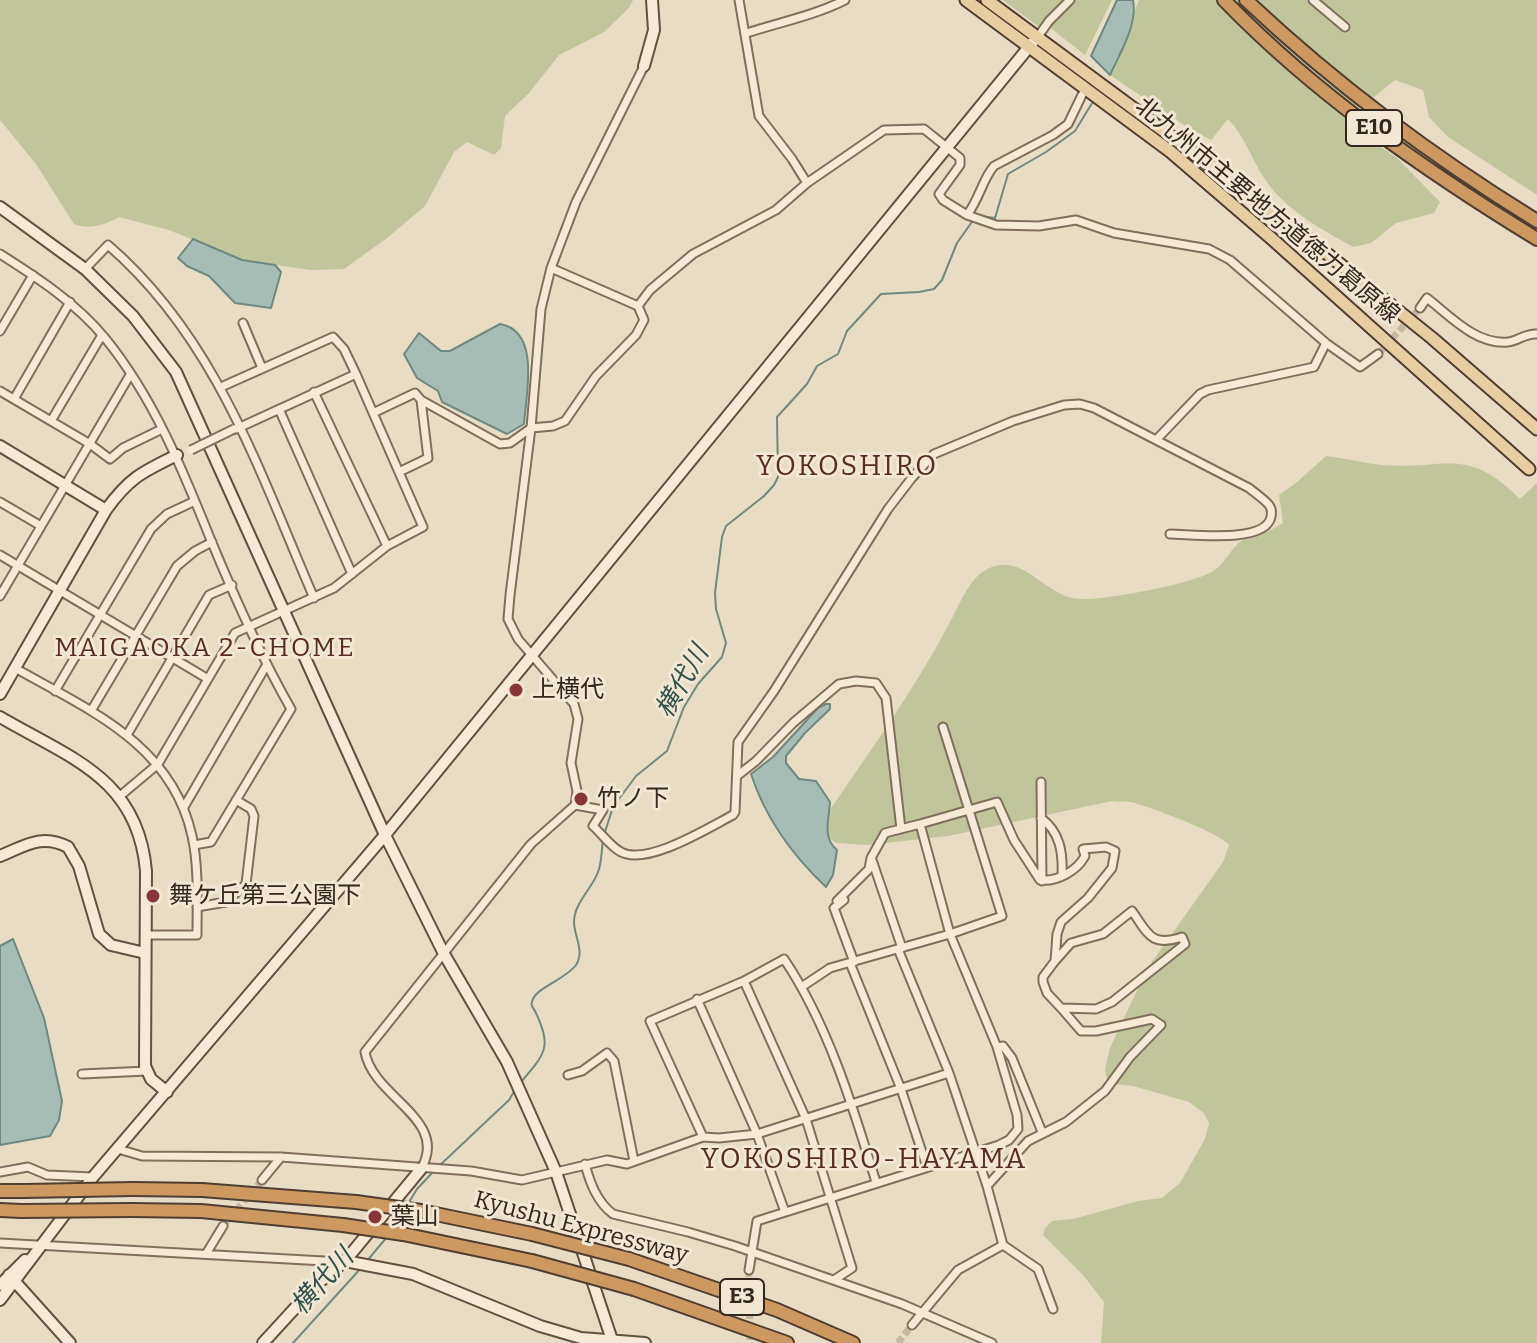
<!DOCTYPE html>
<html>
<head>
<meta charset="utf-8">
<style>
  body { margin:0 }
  canvas { display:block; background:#e8dcc5 }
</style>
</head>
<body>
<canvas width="1537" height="1343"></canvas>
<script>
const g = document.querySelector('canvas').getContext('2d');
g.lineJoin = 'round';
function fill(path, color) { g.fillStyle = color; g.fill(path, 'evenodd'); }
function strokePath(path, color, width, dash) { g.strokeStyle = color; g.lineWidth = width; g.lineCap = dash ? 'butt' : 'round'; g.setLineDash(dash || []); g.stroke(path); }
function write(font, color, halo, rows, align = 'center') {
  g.font = font + ' Bitter,"Noto Sans JP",serif'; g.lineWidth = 6; g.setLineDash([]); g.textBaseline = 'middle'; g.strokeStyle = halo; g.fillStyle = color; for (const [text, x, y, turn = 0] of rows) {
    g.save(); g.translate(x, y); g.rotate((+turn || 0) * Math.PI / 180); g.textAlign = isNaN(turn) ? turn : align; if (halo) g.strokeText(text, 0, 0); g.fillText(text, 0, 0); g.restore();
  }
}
const green = new Path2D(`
  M 0,0 L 633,0 L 629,8 L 604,32 L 559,55 L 529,93 L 505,116 L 501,148 L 494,155 L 467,142 L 454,152 L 425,206 L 387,238 L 344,269 L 311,270 L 242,260 L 169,230 L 119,217 C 106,225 88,230 74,224 L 36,164 L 0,120 Z
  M 1003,0 L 1112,0 L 1085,55 L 1044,23 L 1039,27 Z
  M 1139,0 L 1537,0 L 1537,195 L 1448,137 L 1429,117 L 1423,90 L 1395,80 L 1344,121 L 1397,158 L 1440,202 L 1434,213 L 1396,223 L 1371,243 L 1353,247 C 1320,228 1286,211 1264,178 C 1251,158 1244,135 1228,119 L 1211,140 L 1190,129 L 1110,75 Z
  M 1326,456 C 1344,458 1363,463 1381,465 C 1445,470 1467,445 1520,499 L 1537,483 L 1537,1343 L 1101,1343 L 1104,1302 L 1083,1275 L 1043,1235 L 1045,1228 L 1052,1221 L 1073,1219 L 1138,1201 L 1162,1198 L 1180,1183 L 1205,1139 L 1209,1124 L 1204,1113 L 1189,1102 L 1133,1086 L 1114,1084 L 1107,1079 L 1105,1070 L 1110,1048 L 1147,969 L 1223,862 L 1229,845 C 1220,833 1148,806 1131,802 C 1125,801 1118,802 1112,801 L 948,836 L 867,845 L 836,843 L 828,837 L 821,823 C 865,758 912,694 949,624 C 960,605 969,575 992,567 C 1025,555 1046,597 1079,599 C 1102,601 1198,583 1215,570 C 1226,562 1232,546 1244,539 C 1249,536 1256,536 1261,534 C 1269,531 1276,527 1283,523 L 1279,495 L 1296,483 Z`);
const water = new Path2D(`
  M 1117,0 L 1133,0 C 1138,24 1120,53 1110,75 L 1091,56 Z
  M 193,239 L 242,260 L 275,265 L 281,272 L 271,308 L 235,303 L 209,276 L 187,266 L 178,258 Z
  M 500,324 C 541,331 526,394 524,424 L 507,434 L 442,402 L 438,391 L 417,378 L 404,354 L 419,333 L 441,351 L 450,351 Z
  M 826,704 L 830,704 L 830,709 L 805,733 L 786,756 L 786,763 L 799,779 L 816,781 L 830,802 C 829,819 822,838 837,850 L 833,875 L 826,887 C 793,856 765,817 751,774 L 773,757 L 818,708 Z
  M 13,939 L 44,1018 L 62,1101 L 59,1120 L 50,1136 L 0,1145 L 0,946 Z`);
const stream = new Path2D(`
  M 980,216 L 995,218 L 1008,174 L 1046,152 L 1075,131 L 1094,100
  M 604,835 L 613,807 L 636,776 L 667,751 L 684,707 L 698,684 L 722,657 L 726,643 L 716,609 L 715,593 L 722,537 L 726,526 L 764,496 L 774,485 L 778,477 L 777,417 L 807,384 L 817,366 L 838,354 L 847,331 L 881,294 L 919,292 L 934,289 L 942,280 L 957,243 L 974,219
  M 521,1082 C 546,1053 552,1047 535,1011 C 532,1006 530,1005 533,999 C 538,987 566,979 576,965 C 585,951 574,936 574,922 C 574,903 592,889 598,872 C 602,862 601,852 603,841
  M 438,1167 L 509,1100 L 515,1090
  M 408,1204 L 417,1189 L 433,1172
  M 394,1228 L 403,1213
  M 366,1262 L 387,1237
  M 293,1343 L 362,1267`);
const streetTunnel = new Path2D(`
  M 1378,354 L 1420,308
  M 223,1226 L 262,1180
  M 749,1270 L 750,1343
  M 898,1343 L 912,1325`);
const street = new Path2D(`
  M 739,0 L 759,116 L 792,159 L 807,183
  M 1313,0 L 1345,27
  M 747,33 C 780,22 813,16 845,0
  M 1037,38 L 1049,21 L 1070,0
  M 967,215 C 980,198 982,180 994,166 L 1053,135 L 1068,124 L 1082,95
  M 0,254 C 38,278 76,303 105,338 C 153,397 182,468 210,538 C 234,596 260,655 291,709 L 211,842 L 194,845
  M 85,269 L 108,245 C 216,338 259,471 314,598
  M 638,306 L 650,290 L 693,254 L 776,210 L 807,183 L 884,130 L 924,129 L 960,158 L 960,165 L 939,194 L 943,200 L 967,215 L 996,225 L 1039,226 L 1076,220 L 1114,233 L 1209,249 L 1230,260 L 1326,343 L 1360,367 L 1378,354
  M 1420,308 L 1427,298 C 1450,316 1476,345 1508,342 C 1518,341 1525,333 1537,334
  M 243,323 L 262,368
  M 0,331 L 33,275
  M 0,391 L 90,444 L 110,459 L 123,448 L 162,429
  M 314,392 L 387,546
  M 14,399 L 70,302
  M 279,409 L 352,574
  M 373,413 L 415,393 L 421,400 L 500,444 L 510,443 L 531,428 L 553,426 L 565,421 L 596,376 L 636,335 L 644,320 L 638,306 L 551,268
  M 51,421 L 102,335
  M 236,429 L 356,374
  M 1157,439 L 1200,394 L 1208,390 L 1314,367 L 1326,343
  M 399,472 L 428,458 L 421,400
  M 0,502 L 41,526
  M 0,555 L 208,679
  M 0,596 L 130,375
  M 15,668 C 89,710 172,744 192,836 C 199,867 197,903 197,935 L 146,935
  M 55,691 L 151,529 L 167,514 L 195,501
  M 91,711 L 177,566 L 195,551 L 212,542
  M 127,735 L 209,595 L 232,585
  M 737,776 L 756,761 L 793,723 L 839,684 L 856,681 L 876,683 L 886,698 L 901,829
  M 1041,782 L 1042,881
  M 120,796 L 158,764 L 235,633 L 334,588 L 387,546 L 423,527 L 356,374 L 344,349 L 333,337 L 221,387
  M 575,805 L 603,810 L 593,826 C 602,834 611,847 621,852 C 647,866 708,828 733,815 L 735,812 L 738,742 L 774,691 L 888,509 L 911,479 L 934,454 L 1013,421 L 1064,405 L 1080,404 L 1094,408 L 1249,488 C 1255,493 1264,499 1269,505 C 1272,509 1272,512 1271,517 C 1265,544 1192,534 1170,534
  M 184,807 L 266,666
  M 1041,818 C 1060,832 1063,852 1062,875
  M 920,824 L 997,802 L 1014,840 L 1040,880 C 1057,882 1077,871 1085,856 L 1083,849 L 1106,847 L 1115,851 L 1112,868 L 1088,898 L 1061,922 L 1057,934 L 1055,961 L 1043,977 L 1043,982 L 1047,993 L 1061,1008
  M 872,860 L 902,948
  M 844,900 L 834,908 L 854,962
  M 197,907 L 226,902 L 246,884 L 254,816 L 251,809 L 236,800
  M 898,949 L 949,1073 L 987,1186
  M 850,963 L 901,1089 L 927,1167
  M 744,981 L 806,1119 L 852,1268 L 834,1280
  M 803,986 L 830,968 L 950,934 L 1002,916 L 943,727
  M 697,999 L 757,1134 L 785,1212
  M 997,1047 L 1003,1046 L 1012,1058 L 1042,1132
  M 82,1074 L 147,1071
  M 568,1075 L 582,1071 L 607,1053 L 614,1061 L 634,1161
  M 703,1137 L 650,1021 L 744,981 L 784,959 C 828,1024 853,1107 876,1182
  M 118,1149 L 142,1156 L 281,1157 L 471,1171 L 522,1180 L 607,1160 L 627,1164 L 703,1137 L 719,1138 L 757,1134 L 949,1073
  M 585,1164 C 590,1183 597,1202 613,1214 L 688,1232 L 735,1246 L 902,1304 L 992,1343
  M 421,1169 C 450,1119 373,1098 365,1052 L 531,844 L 575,805 L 577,791 L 571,763 L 578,719 L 574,704 L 518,639 L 508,619 L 510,595 L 531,428 L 541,309 L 551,268 L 576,202 L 644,66
  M 0,1172 L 28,1167 L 47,1175 L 93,1177
  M 262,1180 L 281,1157
  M 0,1243 L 342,1262
  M 1003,1245 L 1038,1269 L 1053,1309
  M 206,1254 L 223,1226
  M 749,1270 L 757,1221 L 999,1145 L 1009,1140 L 1018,1129 L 1017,1115 L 997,1047 L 950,934 L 920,824 L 885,833 L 871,858 L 869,869 L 837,901
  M 912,1325 L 958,1270 L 1003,1245 L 987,1186 L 1028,1141 L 1066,1122 L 1105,1091 L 1130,1057 L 1161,1025 L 1152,1019 L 1096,1031 L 1081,1031 L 1061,1008 L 1096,1009 L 1112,1002 L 1185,944 L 1182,937 C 1151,947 1149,935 1132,911 L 1103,934 L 1071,943 L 1055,961`);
const secondary = new Path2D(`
  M 644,66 L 654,30 L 652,0
  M 0,207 L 85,269 L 133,316 L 176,372 L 385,835 L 444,954 L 507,1062 L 556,1172 L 613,1343
  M 0,446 L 106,510
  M 0,694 L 106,510 C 129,478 142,472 177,455
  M 0,717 C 70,758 138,778 146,871 L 145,1066 L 151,1079 L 167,1092
  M 0,856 C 25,846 42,833 68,847 L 79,866 L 99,934 L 111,945 L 145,953
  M 345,1261 L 413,1274 L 540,1326 L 581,1338 L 645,1343
  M 9,1275 L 70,1343
  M 0,1285 L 25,1260
  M 0,1300 L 93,1177 L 385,835 L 1033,42
  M 263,1343 L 318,1283 L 345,1261 L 421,1169`);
const primary = new Path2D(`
  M 966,0 L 1171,152 L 1271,238 L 1529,469
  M 987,0 L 1295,228 L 1432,338 L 1537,429`);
const highway = new Path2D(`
  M 1224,0 C 1315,94 1426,171 1537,239
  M 1246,0 C 1335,84 1433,157 1537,221
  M 133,1189 L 202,1190 L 356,1202
  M 0,1191 L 24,1191
  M 0,1210 L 21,1211
  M 131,1210 L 201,1211 L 343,1225
  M 421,1211 L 532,1234
  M 403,1234 L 532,1261
  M 629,1259 L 777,1310 L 853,1343
  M 634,1289 L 787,1343`);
const streetBridge = new Path2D(`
  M 191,450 L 234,429`);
const highwayBridge = new Path2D(`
  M 24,1191 L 133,1189
  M 356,1202 L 421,1211
  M 21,1211 L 131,1210
  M 343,1225 L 403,1234
  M 532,1234 L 629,1259
  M 532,1261 L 634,1289`);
const markers = [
  [516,690,8,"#883539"],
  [581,799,8,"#883539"],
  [153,896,8,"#883539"],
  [375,1217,8,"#883539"]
];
const shields = [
  [1374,128,56],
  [742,1297,44]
];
const shieldNames = [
  ["E10",1374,128],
  ["E3",742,1297]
];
const streetNames = [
  ["北九州市主要地方道徳力葛原線",1267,211,40],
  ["Kyushu Expressway",581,1228,15]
];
const poiNames = [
  ["上横代",532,690],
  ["竹ノ下",597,799],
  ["舞ケ丘第三公園下",169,896],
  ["葉山",391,1217]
];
const neighbourhoodNames = [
  ["MAIGAOKA 2-CHOME",205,649]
];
const waterNames = [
  ["横代川",683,682,-60],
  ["横代川",323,1282,-48]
];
const quarterNames = [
  ["YOKOSHIRO",847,467],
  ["YOKOSHIRO-HAYAMA",864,1160]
];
fill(green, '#c1c59a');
fill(water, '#a6bcb5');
strokePath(water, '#6e8981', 2);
strokePath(stream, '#6e8981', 2);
strokePath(streetTunnel, '#c4b8a4', 7, [7, 3.5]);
strokePath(street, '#816f5d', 11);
strokePath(secondary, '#635040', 14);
strokePath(primary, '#4f3e31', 15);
strokePath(highway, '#4f3e31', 16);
strokePath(street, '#f4ead7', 7);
strokePath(secondary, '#f4ead7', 10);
strokePath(primary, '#e7cea1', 11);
strokePath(highway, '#cd9960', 12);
strokePath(streetBridge, '#816f5d', 11, []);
strokePath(highwayBridge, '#4f3e31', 16, []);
strokePath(streetBridge, '#f4ead7', 7);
strokePath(highwayBridge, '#cd9960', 12);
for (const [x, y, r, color] of markers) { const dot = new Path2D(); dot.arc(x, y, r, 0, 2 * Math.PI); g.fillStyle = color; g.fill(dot); strokePath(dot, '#f1e7d4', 3); }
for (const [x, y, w] of shields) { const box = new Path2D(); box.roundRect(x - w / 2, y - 18, w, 36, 6); g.fillStyle = '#f1e7d4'; g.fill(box); strokePath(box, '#33281f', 2); }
write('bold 22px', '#33281f', null, shieldNames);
write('24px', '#33281f', '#f1e7d4', streetNames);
write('24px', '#33281f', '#f1e7d4', poiNames, 'left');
g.letterSpacing = '2px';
write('26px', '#5a2d24', '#f1e7d4', neighbourhoodNames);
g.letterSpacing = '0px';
write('italic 26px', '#30514d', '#f1e7d4', waterNames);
g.letterSpacing = '2px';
write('28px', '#5a2d24', '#f1e7d4', quarterNames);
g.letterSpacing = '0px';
</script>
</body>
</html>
